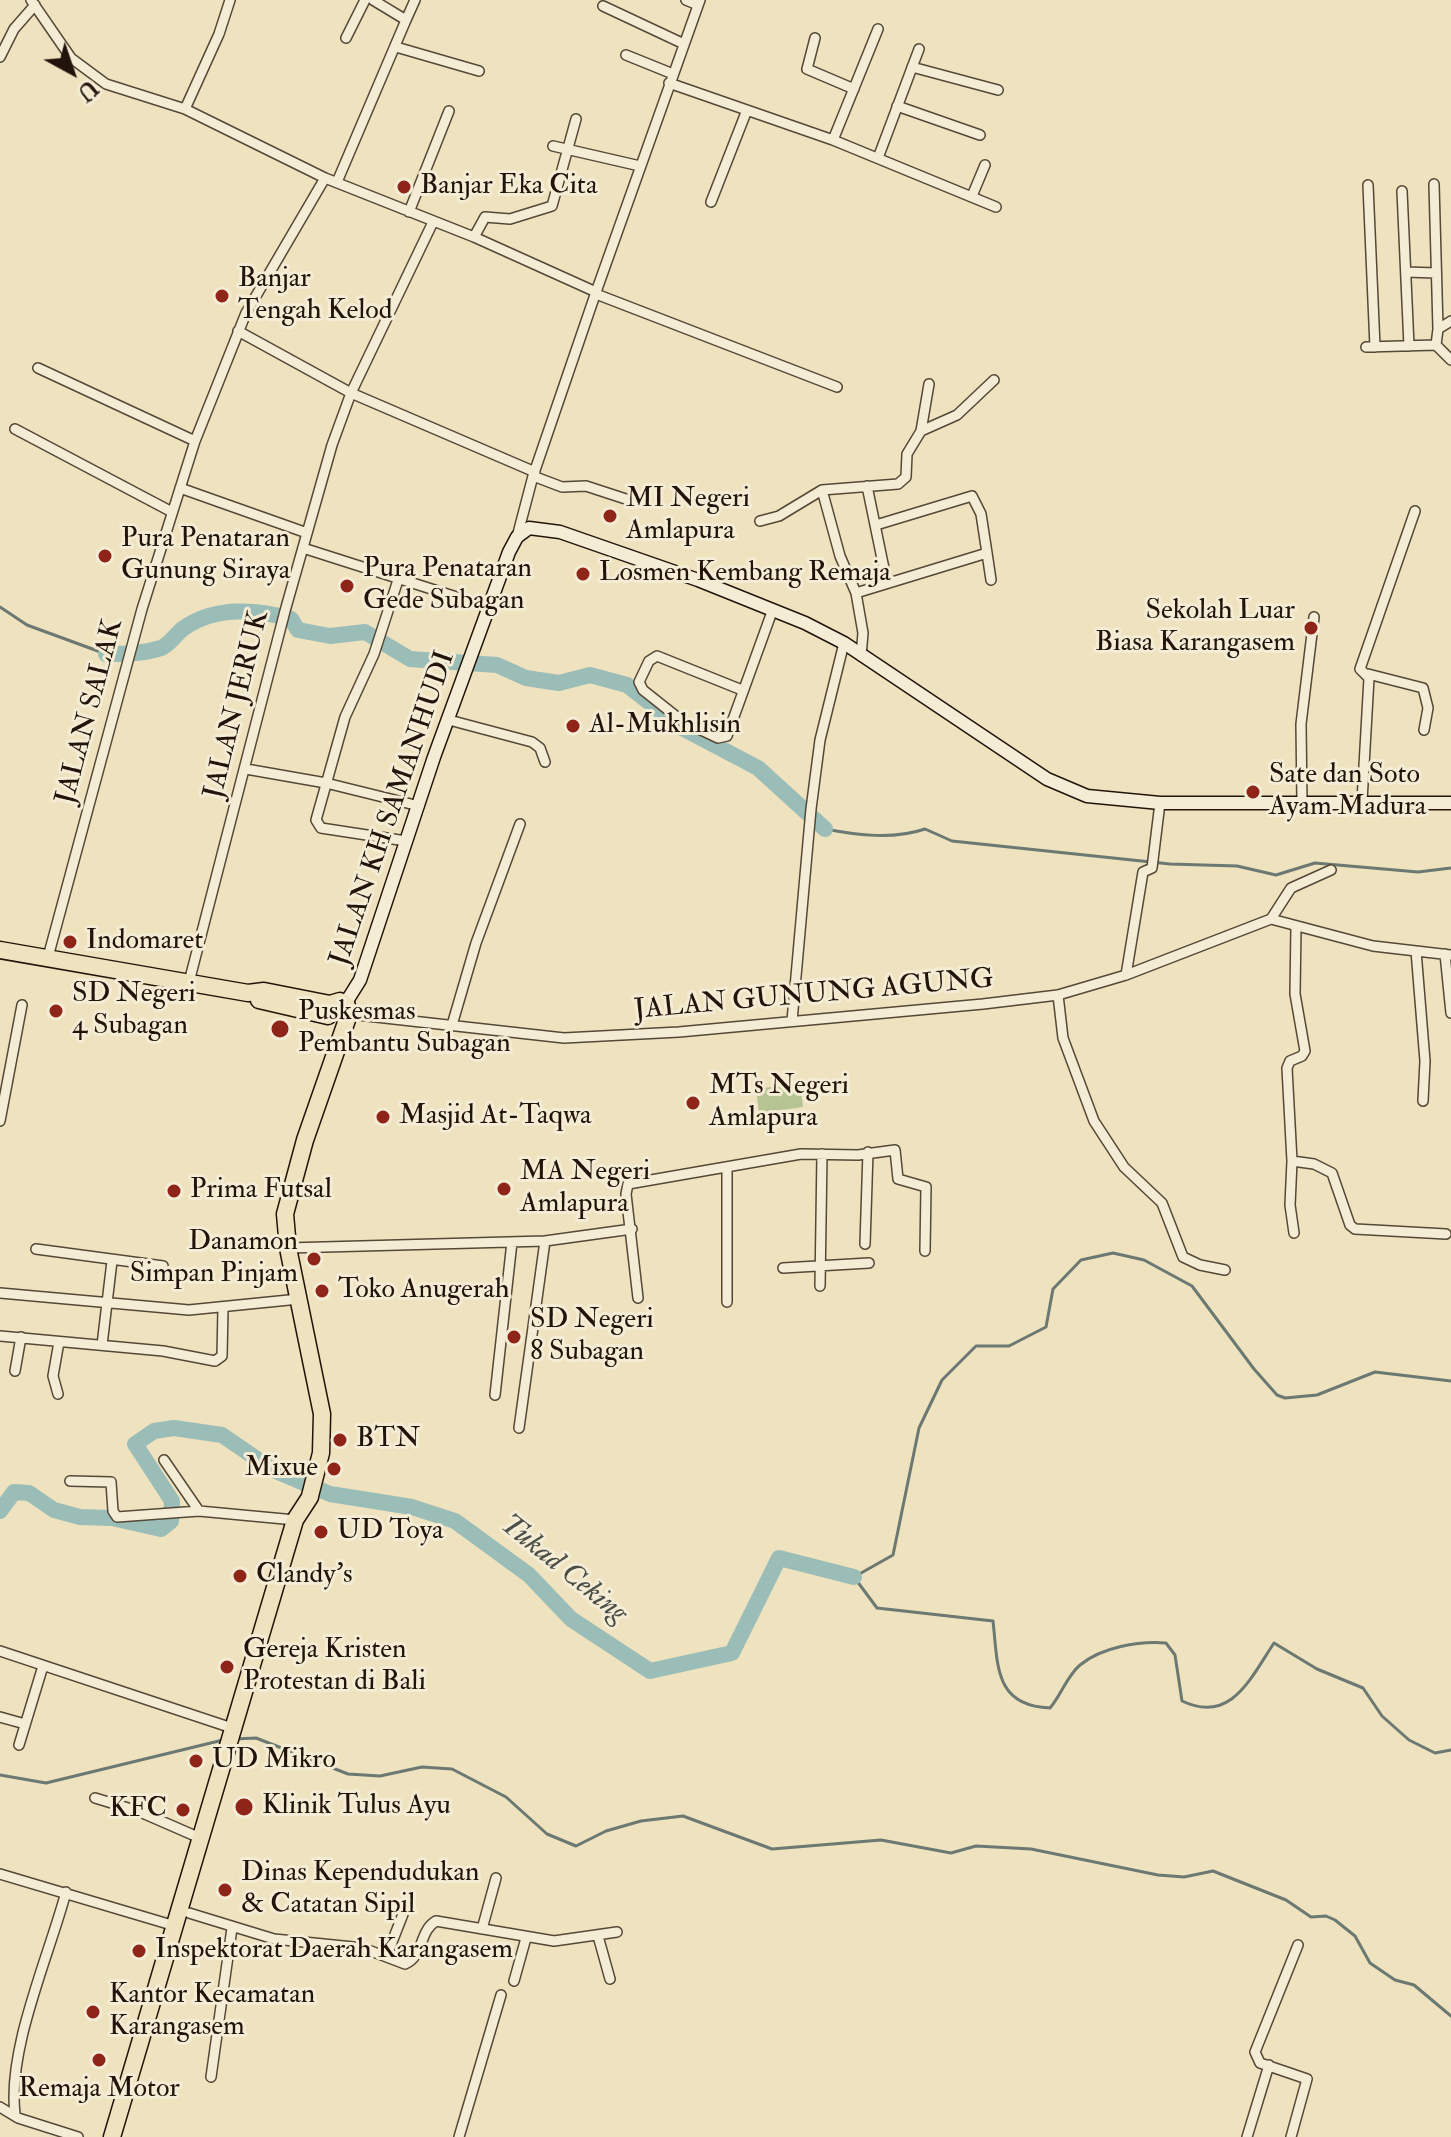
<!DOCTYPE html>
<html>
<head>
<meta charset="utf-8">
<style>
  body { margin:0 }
  #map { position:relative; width:1451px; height:2137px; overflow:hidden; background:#eee2bf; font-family:"IM FELL Double Pica",serif }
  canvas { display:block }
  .north { position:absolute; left:32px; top:32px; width:80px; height:80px; -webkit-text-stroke:6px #f4ecd5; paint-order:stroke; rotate:140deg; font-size:22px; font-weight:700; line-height:32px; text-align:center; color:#22140a }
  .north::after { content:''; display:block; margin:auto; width:28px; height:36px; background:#22140a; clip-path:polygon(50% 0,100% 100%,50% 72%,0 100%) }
</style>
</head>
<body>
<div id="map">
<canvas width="1451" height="2137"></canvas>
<div class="north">U</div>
</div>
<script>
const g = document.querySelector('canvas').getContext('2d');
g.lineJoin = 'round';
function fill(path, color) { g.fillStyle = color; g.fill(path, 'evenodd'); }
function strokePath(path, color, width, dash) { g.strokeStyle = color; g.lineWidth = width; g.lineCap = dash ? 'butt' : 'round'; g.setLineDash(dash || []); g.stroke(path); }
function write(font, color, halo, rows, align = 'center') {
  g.font = font + ' "IM FELL Double Pica",serif'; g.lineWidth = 6; g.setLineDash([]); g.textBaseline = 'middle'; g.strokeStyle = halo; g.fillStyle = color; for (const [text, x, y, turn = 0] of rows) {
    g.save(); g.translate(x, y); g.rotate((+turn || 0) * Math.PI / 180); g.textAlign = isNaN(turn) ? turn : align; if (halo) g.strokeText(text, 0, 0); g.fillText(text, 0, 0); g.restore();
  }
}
const green = new Path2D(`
  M 800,1083 L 803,1107 L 759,1113 L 756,1089 Z`);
const stream = new Path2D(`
  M 0,607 L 27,625 L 106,654
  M 825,829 C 857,835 893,840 925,829 L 952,841 L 1170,864 L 1237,866 L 1276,875 L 1315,863 L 1418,872 L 1451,868
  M 1451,1381 L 1375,1372 L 1317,1395 L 1285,1398 L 1277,1395 L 1254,1369 L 1192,1286 L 1144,1260 L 1113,1253 L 1081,1260 L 1053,1289 L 1046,1327 L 1009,1346 L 976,1346 L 942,1380 L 919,1428 L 893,1555 L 854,1577 L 877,1608 L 993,1621 C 998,1665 994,1706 1050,1708 C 1061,1695 1067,1676 1080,1665 C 1102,1647 1138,1641 1166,1643 L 1175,1655 L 1182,1701 C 1231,1724 1250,1679 1274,1643 L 1317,1669 L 1363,1688 L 1382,1716 L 1409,1740 L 1435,1753 L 1451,1750
  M 235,1739 L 256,1738 L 348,1774 L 380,1776 L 422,1767 L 452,1769 L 506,1797 L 547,1834 L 576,1846 L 606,1831 L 641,1821 L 683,1816 L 772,1849 L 881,1840 L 951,1853 L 976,1846 L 1031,1849 L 1158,1875 L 1184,1877 L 1213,1871 L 1286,1900 L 1311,1917 L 1326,1916 L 1335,1920 L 1355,1936 L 1370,1963 L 1395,1980 L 1414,1985 L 1451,2016
  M 0,1775 L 46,1783 L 223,1740`);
const river = new Path2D(`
  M 106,654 C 125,654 142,654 161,648 C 171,644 175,634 184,628 C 215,606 257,609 291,619 L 298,630 L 330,636 L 365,632 L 410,659 L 497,665 L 526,678 L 559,683 L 590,675 L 627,685 L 682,728 L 758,768 L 825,829
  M 0,1511 L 14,1492 L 29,1493 L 54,1510 L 80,1517 L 112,1518 L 161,1529 L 171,1521 L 172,1501 L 135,1444 L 154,1431 L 174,1428 L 222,1435 L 273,1470 L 330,1494 L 412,1507 L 455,1521 L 529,1575 L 571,1619 L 650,1671 L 732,1653 L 779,1558 L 854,1577`);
const street = new Path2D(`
  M 31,0 L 71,58 L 106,84 L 185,109 L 325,178 L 474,237 L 596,292 L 533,476 L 517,537
  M 686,0 L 698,5
  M 603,6 L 684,44
  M 406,20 L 415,0
  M 346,38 L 365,0
  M 815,38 L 807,69 L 854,89
  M 396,47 L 479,71
  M 626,55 L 673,74
  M 0,57 L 14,29 L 35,5
  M 912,67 L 998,90
  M 669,83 L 833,140 L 996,207
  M 897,106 L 980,135
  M 185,109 L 219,34 L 230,0
  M 833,140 L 878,29
  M 553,146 L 640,166
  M 878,158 L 919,49
  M 337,182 L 406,20 L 373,0
  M 1434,184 L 1438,329
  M 1368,185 L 1375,347
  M 1402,191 L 1409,346
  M 972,196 L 985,165
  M 711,202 L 747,110
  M 409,212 L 449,111
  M 474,237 L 485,217 L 510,219 L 552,206 L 576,119
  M 1406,272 L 1436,273
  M 596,292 L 700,0
  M 596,294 L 837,387
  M 238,331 L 351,393 L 535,472
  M 1436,345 L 1438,329 L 1451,321
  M 1366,347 L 1436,345 L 1451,360
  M 38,368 L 195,441
  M 15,429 L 172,512
  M 921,431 L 929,384
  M 533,476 L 562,487 L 586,486 L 635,502
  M 867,486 L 887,583
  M 180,488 L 307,533
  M 822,490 L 840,556 L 856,593
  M 760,521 L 779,516 L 822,490 L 898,484 L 906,477 L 907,454 L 921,431 L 957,415 L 994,380
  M 876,525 L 972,496 L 981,514 L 987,553
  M 303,548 L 491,608
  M 399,577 L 374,654 L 345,717 L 316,820 L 321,828 L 406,841
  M 861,656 L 863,633 L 856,593 L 987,553 L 991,580
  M 1368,674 L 1423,688 L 1428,708 L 1424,730
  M 742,690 L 657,656 L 649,661 L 639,682 L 643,690 L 682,721 L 718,738 L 727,736 L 773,609
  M 449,720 L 532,742 L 540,748 L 545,762
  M 246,769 L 326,783 L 419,806
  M 1362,801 L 1369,678 L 1360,669 L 1415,511
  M 1302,803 L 1301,724 L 1314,617
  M 1271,919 L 1373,946 L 1451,955
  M 1271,919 L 1291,888 L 1331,870
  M 1416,951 L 1425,1061 L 1423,1101
  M 1445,954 L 1451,1013
  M 48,957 L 142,609 L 195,441 L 246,313 L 325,178
  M 1126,975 L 1143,872 L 1152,868 L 1160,803
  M 189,982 L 285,611 L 332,445 L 351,393 L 433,222
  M 1058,995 L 1063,1038 L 1094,1121 L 1124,1167 L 1162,1203 L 1183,1257 L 1200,1265 L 1225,1270
  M 349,1014 L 564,1038 L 679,1032 L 983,1004 L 1058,995 L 1126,975 L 1271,919
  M 792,1021 L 811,809 L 820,740 L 844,643
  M 452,1025 L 476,943 L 520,824
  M 0,1121 L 22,1005
  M 1292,1161 L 1314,1164 L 1332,1173 L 1350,1225 L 1355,1229 L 1446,1234
  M 727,1168 L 727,1302
  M 1294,1233 L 1290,1205 L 1292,1161 L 1287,1068 L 1290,1061 L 1302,1056 L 1305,1051 L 1295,994 L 1296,926
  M 865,1244 L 868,1152
  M 288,1248 L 545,1241 L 632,1229
  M 36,1249 L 163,1266
  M 783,1268 L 869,1263
  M 820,1286 L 822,1154
  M 0,1293 L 189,1310 L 299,1299
  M 638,1298 L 626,1194 L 628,1184 L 801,1154 L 858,1155 L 895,1150 L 898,1179 L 926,1187 L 925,1251
  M 0,1336 L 163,1351 L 215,1361 L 222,1356 L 223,1309
  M 102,1345 L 112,1261
  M 15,1371 L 21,1337
  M 58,1394 L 53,1376 L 59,1342
  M 495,1395 L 512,1242
  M 519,1428 L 545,1241
  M 164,1460 L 199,1511
  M 70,1481 L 111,1482 L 113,1511 L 117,1517 L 199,1511 L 295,1520
  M 0,1651 L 232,1728
  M 0,1717 L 25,1724
  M 19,1745 L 43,1666
  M 95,1798 L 138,1811 L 200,1838
  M 0,1874 L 175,1926
  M 189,1913 L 274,1939 L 363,1948 L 405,1964 C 424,1956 419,1931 436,1921 L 554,1941 L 617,1932
  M 482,1929 L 496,1878
  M 598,1936 L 610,1979
  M 387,1955 L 403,1914
  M 514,1981 L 526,1938
  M 211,2077 L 232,1928
  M 0,2107 L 18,2118 L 78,2137
  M 15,2114 C 7,2049 49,1956 66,1892
  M 459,2137 L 501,1995
  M 1247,2137 L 1269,2065
  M 1291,2137 L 1307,2079 L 1260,2063 L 1255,2052 L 1298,1945`);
const secondary = new Path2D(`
  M 345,1004 L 360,980 L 434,757 L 509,552 L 517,537 L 529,528 L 560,532 L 698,580 L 805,623 L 844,643 L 1047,779 L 1087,796 L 1160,803 L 1451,803`);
const highway = new Path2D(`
  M 0,950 L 248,993 L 264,991 L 330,1004 L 340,1001 L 347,1006 L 349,1014 L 305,1140 L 285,1214 L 288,1248 L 322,1414 L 321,1453 L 310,1496
  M 259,1000 L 328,1016
  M 112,2137 L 295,1520 L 310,1497`);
const markers = [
  [404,187,8,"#8f2418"],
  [222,296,8,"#8f2418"],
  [610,516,8,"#8f2418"],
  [105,556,8,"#8f2418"],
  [583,574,8,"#8f2418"],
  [347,586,8,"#8f2418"],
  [1311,628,8,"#8f2418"],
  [573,726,8,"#8f2418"],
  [1253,792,8,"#8f2418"],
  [70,942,8,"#8f2418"],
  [56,1011,8,"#8f2418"],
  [280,1029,10,"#8f2418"],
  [693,1103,8,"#8f2418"],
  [383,1117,8,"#8f2418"],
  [504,1189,8,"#8f2418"],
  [174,1191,8,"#8f2418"],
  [314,1259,8,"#8f2418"],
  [322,1291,8,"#8f2418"],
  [514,1337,8,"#8f2418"],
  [340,1440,8,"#8f2418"],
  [334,1469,8,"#8f2418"],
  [321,1532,8,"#8f2418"],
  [240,1576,8,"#8f2418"],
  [227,1667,8,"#8f2418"],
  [196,1761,8,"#8f2418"],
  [244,1807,10,"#8f2418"],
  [183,1810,8,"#8f2418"],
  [225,1890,8,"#8f2418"],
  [139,1951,8,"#8f2418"],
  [93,2012,8,"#8f2418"],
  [99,2060,8,"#8f2418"]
];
const poiNames = [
  ["Banjar Eka Cita",420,187],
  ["Banjar",238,280],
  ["Tengah Kelod",238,312],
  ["MI Negeri",626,500],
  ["Amlapura",626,532],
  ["Pura Penataran",121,540],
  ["Gunung Siraya",121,572],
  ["Pura Penataran",363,570],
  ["Gede Subagan",363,602],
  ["Losmen Kembang Remaja",599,574],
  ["Sekolah Luar",1295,612,"right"],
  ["Biasa Karangasem",1295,644,"right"],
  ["Al-Mukhlisin",589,726],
  ["Sate dan Soto",1269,776],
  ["Ayam Madura",1269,808],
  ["Indomaret",86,942],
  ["SD Negeri",72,995],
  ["4 Subagan",72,1027],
  ["Puskesmas",298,1013],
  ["Pembantu Subagan",298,1045],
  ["MTs Negeri",709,1087],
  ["Amlapura",709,1119],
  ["Masjid At-Taqwa",399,1117],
  ["MA Negeri",520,1173],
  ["Amlapura",520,1205],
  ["Prima Futsal",190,1191],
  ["Danamon",298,1243,"right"],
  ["Simpan Pinjam",298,1275,"right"],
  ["Toko Anugerah",338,1291],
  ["SD Negeri",530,1321],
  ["8 Subagan",530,1353],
  ["BTN",356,1440],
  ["Mixue",318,1469,"right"],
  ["UD Toya",337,1532],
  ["Clandy's",256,1576],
  ["Gereja Kristen",243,1651],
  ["Protestan di Bali",243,1683],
  ["UD Mikro",212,1761],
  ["Klinik Tulus Ayu",262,1807],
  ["KFC",167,1810,"right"],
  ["Dinas Kependudukan",241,1874],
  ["& Catatan Sipil",241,1906],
  ["Inspektorat Daerah Karangasem",155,1951],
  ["Kantor Kecamatan",109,1996],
  ["Karangasem",109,2028],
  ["Remaja Motor",99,2090,"center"]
];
const streetNames = [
  ["JALAN JERUK",238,705,-76],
  ["JALAN SALAK",91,712,-75],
  ["JALAN KH SAMANHUDI",394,809,-71],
  ["JALAN GUNUNG AGUNG",814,996,-5]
];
const waterNames = [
  ["Tukad Ceking",563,1570,39]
];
fill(green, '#b6c494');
strokePath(stream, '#6b7972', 3);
strokePath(river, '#9bbdb8', 16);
strokePath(street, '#554837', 12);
strokePath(secondary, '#22140a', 15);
strokePath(highway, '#22140a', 19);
strokePath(street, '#f4ecd5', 9);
strokePath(secondary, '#f4ecd5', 12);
strokePath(highway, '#eee2bf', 16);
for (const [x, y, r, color] of markers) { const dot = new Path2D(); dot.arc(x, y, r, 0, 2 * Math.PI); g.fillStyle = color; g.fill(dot); strokePath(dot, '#f4ecd5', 3); }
write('28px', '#22140a', '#f4ecd5', poiNames, 'left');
write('28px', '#22140a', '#f4ecd5', streetNames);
write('italic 30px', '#4c4f47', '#f4ecd5', waterNames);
</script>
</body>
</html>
